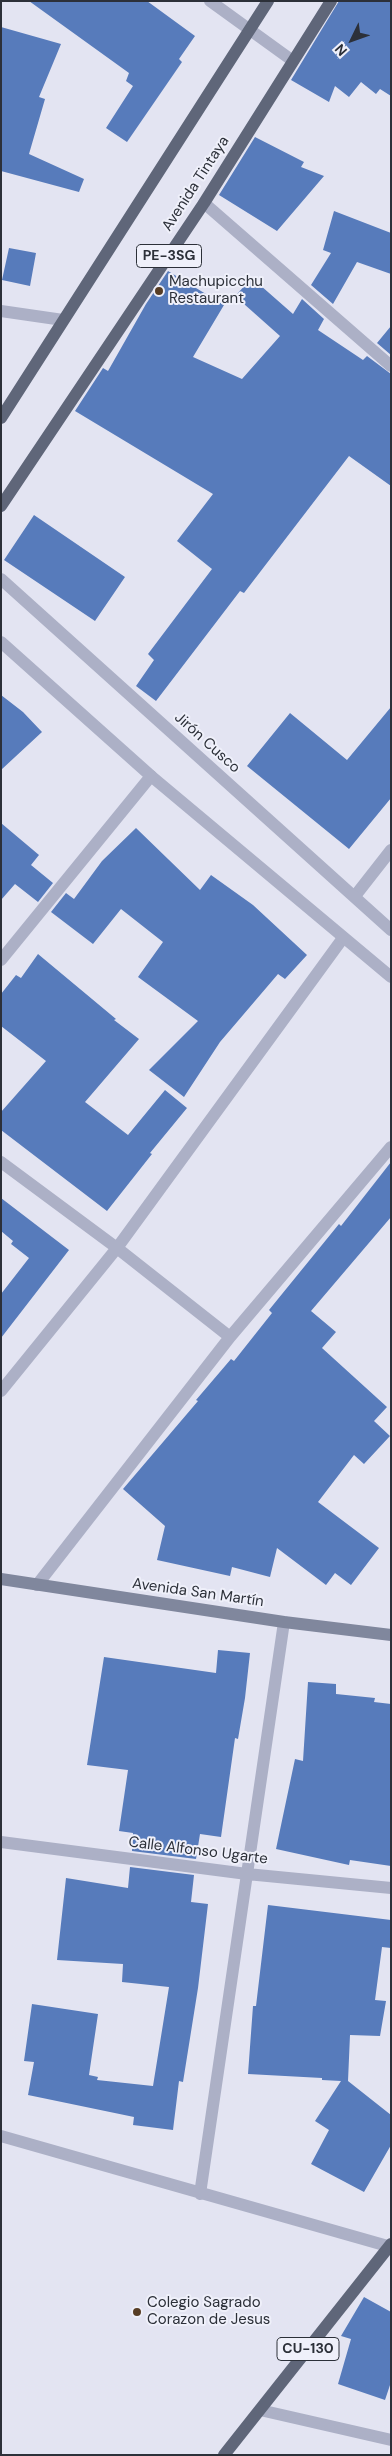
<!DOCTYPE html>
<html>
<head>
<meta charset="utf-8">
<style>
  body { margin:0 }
  #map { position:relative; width:392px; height:2456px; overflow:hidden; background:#e3e4f2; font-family:"DM Sans",sans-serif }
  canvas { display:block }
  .frame { position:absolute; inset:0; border:2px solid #2c3039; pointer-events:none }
  .north { position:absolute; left:327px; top:15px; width:50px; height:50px; -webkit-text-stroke:4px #eff0fa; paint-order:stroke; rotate:228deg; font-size:14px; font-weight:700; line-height:20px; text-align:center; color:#2c3039 }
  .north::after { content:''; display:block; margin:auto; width:18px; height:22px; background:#2c3039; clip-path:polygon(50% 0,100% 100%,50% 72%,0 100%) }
</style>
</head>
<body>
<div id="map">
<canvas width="392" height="2456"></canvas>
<div class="frame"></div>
<div class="north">N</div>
</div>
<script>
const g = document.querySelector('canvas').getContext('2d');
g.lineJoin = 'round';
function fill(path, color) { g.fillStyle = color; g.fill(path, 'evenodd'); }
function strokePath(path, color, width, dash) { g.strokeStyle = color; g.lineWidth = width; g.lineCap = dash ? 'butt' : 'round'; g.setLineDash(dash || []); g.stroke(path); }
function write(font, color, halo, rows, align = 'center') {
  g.font = font + ' "DM Sans",sans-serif'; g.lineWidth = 4; g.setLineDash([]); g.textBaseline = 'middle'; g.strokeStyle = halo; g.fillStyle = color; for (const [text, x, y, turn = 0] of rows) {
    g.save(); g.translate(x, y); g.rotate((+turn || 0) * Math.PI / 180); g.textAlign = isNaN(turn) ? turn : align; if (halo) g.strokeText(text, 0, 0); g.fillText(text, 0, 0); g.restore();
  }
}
const building = new Path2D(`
  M 29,1 L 147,1 L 195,36 L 179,59 L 182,62 L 127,142 L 106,128 L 133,86 L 126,81 L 129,73 Z
  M 339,1 L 391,1 L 391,96 L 380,89 L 376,94 L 361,82 L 349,97 L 335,86 L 329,102 L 291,80 Z
  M 1,27 L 61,44 L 39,97 L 45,99 L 29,154 L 84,179 L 79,192 L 1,171 Z
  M 255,137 L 304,162 L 301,167 L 324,176 L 277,231 L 219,195 Z
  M 334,211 L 391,233 L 391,274 L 357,262 L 333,304 L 311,285 L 331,253 L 323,250 Z
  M 9,248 L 36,253 L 30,286 L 2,280 Z
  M 168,271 L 224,305 L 193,357 L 242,379 L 280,336 L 235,296 L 252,278 L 293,314 L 302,299 L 324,319 L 318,330 L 363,360 L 367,356 L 391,374 L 391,486 L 349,456 L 244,593 L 240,591 L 156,701 L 136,686 L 154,660 L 148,654 L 212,569 L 177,541 L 213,494 L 75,411 L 103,368 L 108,371 L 146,304 Z
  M 391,326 L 391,355 L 377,343 Z
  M 34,515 L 125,577 L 95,621 L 4,560 Z
  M 1,695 L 23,712 L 42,732 L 1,770 Z
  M 391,707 L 391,798 L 349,849 L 247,766 L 290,713 L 347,760 Z
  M 1,823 L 39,855 L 31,865 L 53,883 L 38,902 L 15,884 L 1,900 Z
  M 136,828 L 200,890 L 211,875 L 253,905 L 307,955 L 285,979 L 278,974 L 220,1042 L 184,1097 L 149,1070 L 198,1021 L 138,977 L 163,942 L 121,909 L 93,944 L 51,912 L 66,893 L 74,899 L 102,861 Z
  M 38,954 L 116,1019 L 114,1020 L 139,1039 L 85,1102 L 128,1135 L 165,1090 L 187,1108 L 150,1153 L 152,1154 L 107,1211 L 1,1130 L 1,1112 L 46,1061 L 1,1026 L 1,994 L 16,975 L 21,978 Z
  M 391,1162 L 391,1217 L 311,1311 L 336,1332 L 322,1348 L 387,1407 L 374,1421 L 390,1436 L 364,1464 L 354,1455 L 318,1502 L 379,1548 L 351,1585 L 335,1573 L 326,1585 L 277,1548 L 270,1577 L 232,1567 L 230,1576 L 157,1560 L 165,1526 L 123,1489 L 198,1401 L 196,1400 L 231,1359 L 234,1361 L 272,1313 L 269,1310 L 339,1224 L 341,1226 Z
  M 1,1198 L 69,1250 L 1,1338 L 1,1294 L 29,1258 L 11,1244 L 13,1241 L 1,1231 Z
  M 218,1650 L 250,1653 L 245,1698 L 238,1739 L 235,1738 L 221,1837 L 200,1834 L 196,1859 L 132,1851 L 133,1833 L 119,1831 L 128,1770 L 87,1765 L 104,1657 L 216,1673 Z
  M 308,1682 L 336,1684 L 336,1694 L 375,1698 L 374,1702 L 391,1704 L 391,1866 L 350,1860 L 349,1865 L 276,1849 L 295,1759 L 303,1761 Z
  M 130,1867 L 194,1875 L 191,1902 L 208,1904 L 198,1988 L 183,2082 L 179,2081 L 173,2130 L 133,2125 L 134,2117 L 28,2095 L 34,2062 L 24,2061 L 32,2004 L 98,2014 L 89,2075 L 98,2077 L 97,2080 L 153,2086 L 169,1987 L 122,1982 L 123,1964 L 57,1960 L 66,1878 L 128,1888 Z
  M 268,1905 L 391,1920 L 391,1948 L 382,1947 L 375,2000 L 386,2001 L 380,2036 L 350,2035 L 348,2081 L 391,2115 L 391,2145 L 364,2192 L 311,2164 L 329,2130 L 315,2121 L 341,2081 L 322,2080 L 322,2078 L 248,2074 L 253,2006 L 256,2006 Z
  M 364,2297 L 391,2312 L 391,2382 L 385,2400 L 338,2384 L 351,2339 L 341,2336 Z`);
const minor = new Path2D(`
  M 210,1 L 293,61
  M 204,203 L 391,366
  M 1,311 L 63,320
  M 355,896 L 391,850
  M 1,960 L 151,776
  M 1,1162 L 117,1248 L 230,1337
  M 1,1391 L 117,1248 L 343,938
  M 37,1585 L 230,1337 L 391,1147
  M 1,1842 L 247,1874 L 391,1888
  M 1,2136 L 391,2247
  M 200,2194 L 284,1622
  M 260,2410 L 391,2440`);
const tertiary = new Path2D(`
  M 1,579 L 391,930
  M 1,642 L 151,776 L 391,977`);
const secondary = new Path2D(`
  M 1,1579 L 284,1622 L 391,1635`);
const primary = new Path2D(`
  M 1,418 L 268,1
  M 1,506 L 204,203 L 331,1
  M 224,2455 L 391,2244`);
const markers = [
  [159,291,5,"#573d25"],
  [137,2312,5,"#573d25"]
];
const shields = [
  [169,256,65],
  [308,2349,62]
];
const shieldNames = [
  ["PE-3SG",169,256],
  ["CU-130",308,2349]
];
const streetNames = [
  ["Avenida Tintaya",196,184,-57],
  ["Jirón Cusco",207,743,42],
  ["Avenida San Martín",198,1593,8],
  ["Calle Alfonso Ugarte",198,1851,7]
];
const poiNames = [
  ["Machupicchu",169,282],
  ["Restaurant",169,299],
  ["Colegio Sagrado",147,2303],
  ["Corazon de Jesus",147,2320]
];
fill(building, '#577bbb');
strokePath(minor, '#acb0c6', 12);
strokePath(tertiary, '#acb0c6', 12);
strokePath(secondary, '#80879d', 12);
strokePath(primary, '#5f6679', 12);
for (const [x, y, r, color] of markers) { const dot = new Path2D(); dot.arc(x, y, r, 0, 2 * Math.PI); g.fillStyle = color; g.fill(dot); strokePath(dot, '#eff0fa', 2); }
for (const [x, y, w] of shields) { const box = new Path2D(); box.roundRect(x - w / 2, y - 11.5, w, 23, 4); g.fillStyle = '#eff0fa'; g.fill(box); strokePath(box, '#2c3039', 1); }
write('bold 14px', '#2c3039', null, shieldNames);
write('15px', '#2c3039', '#eff0fa', streetNames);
write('15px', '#2c3039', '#eff0fa', poiNames, 'left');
</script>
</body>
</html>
